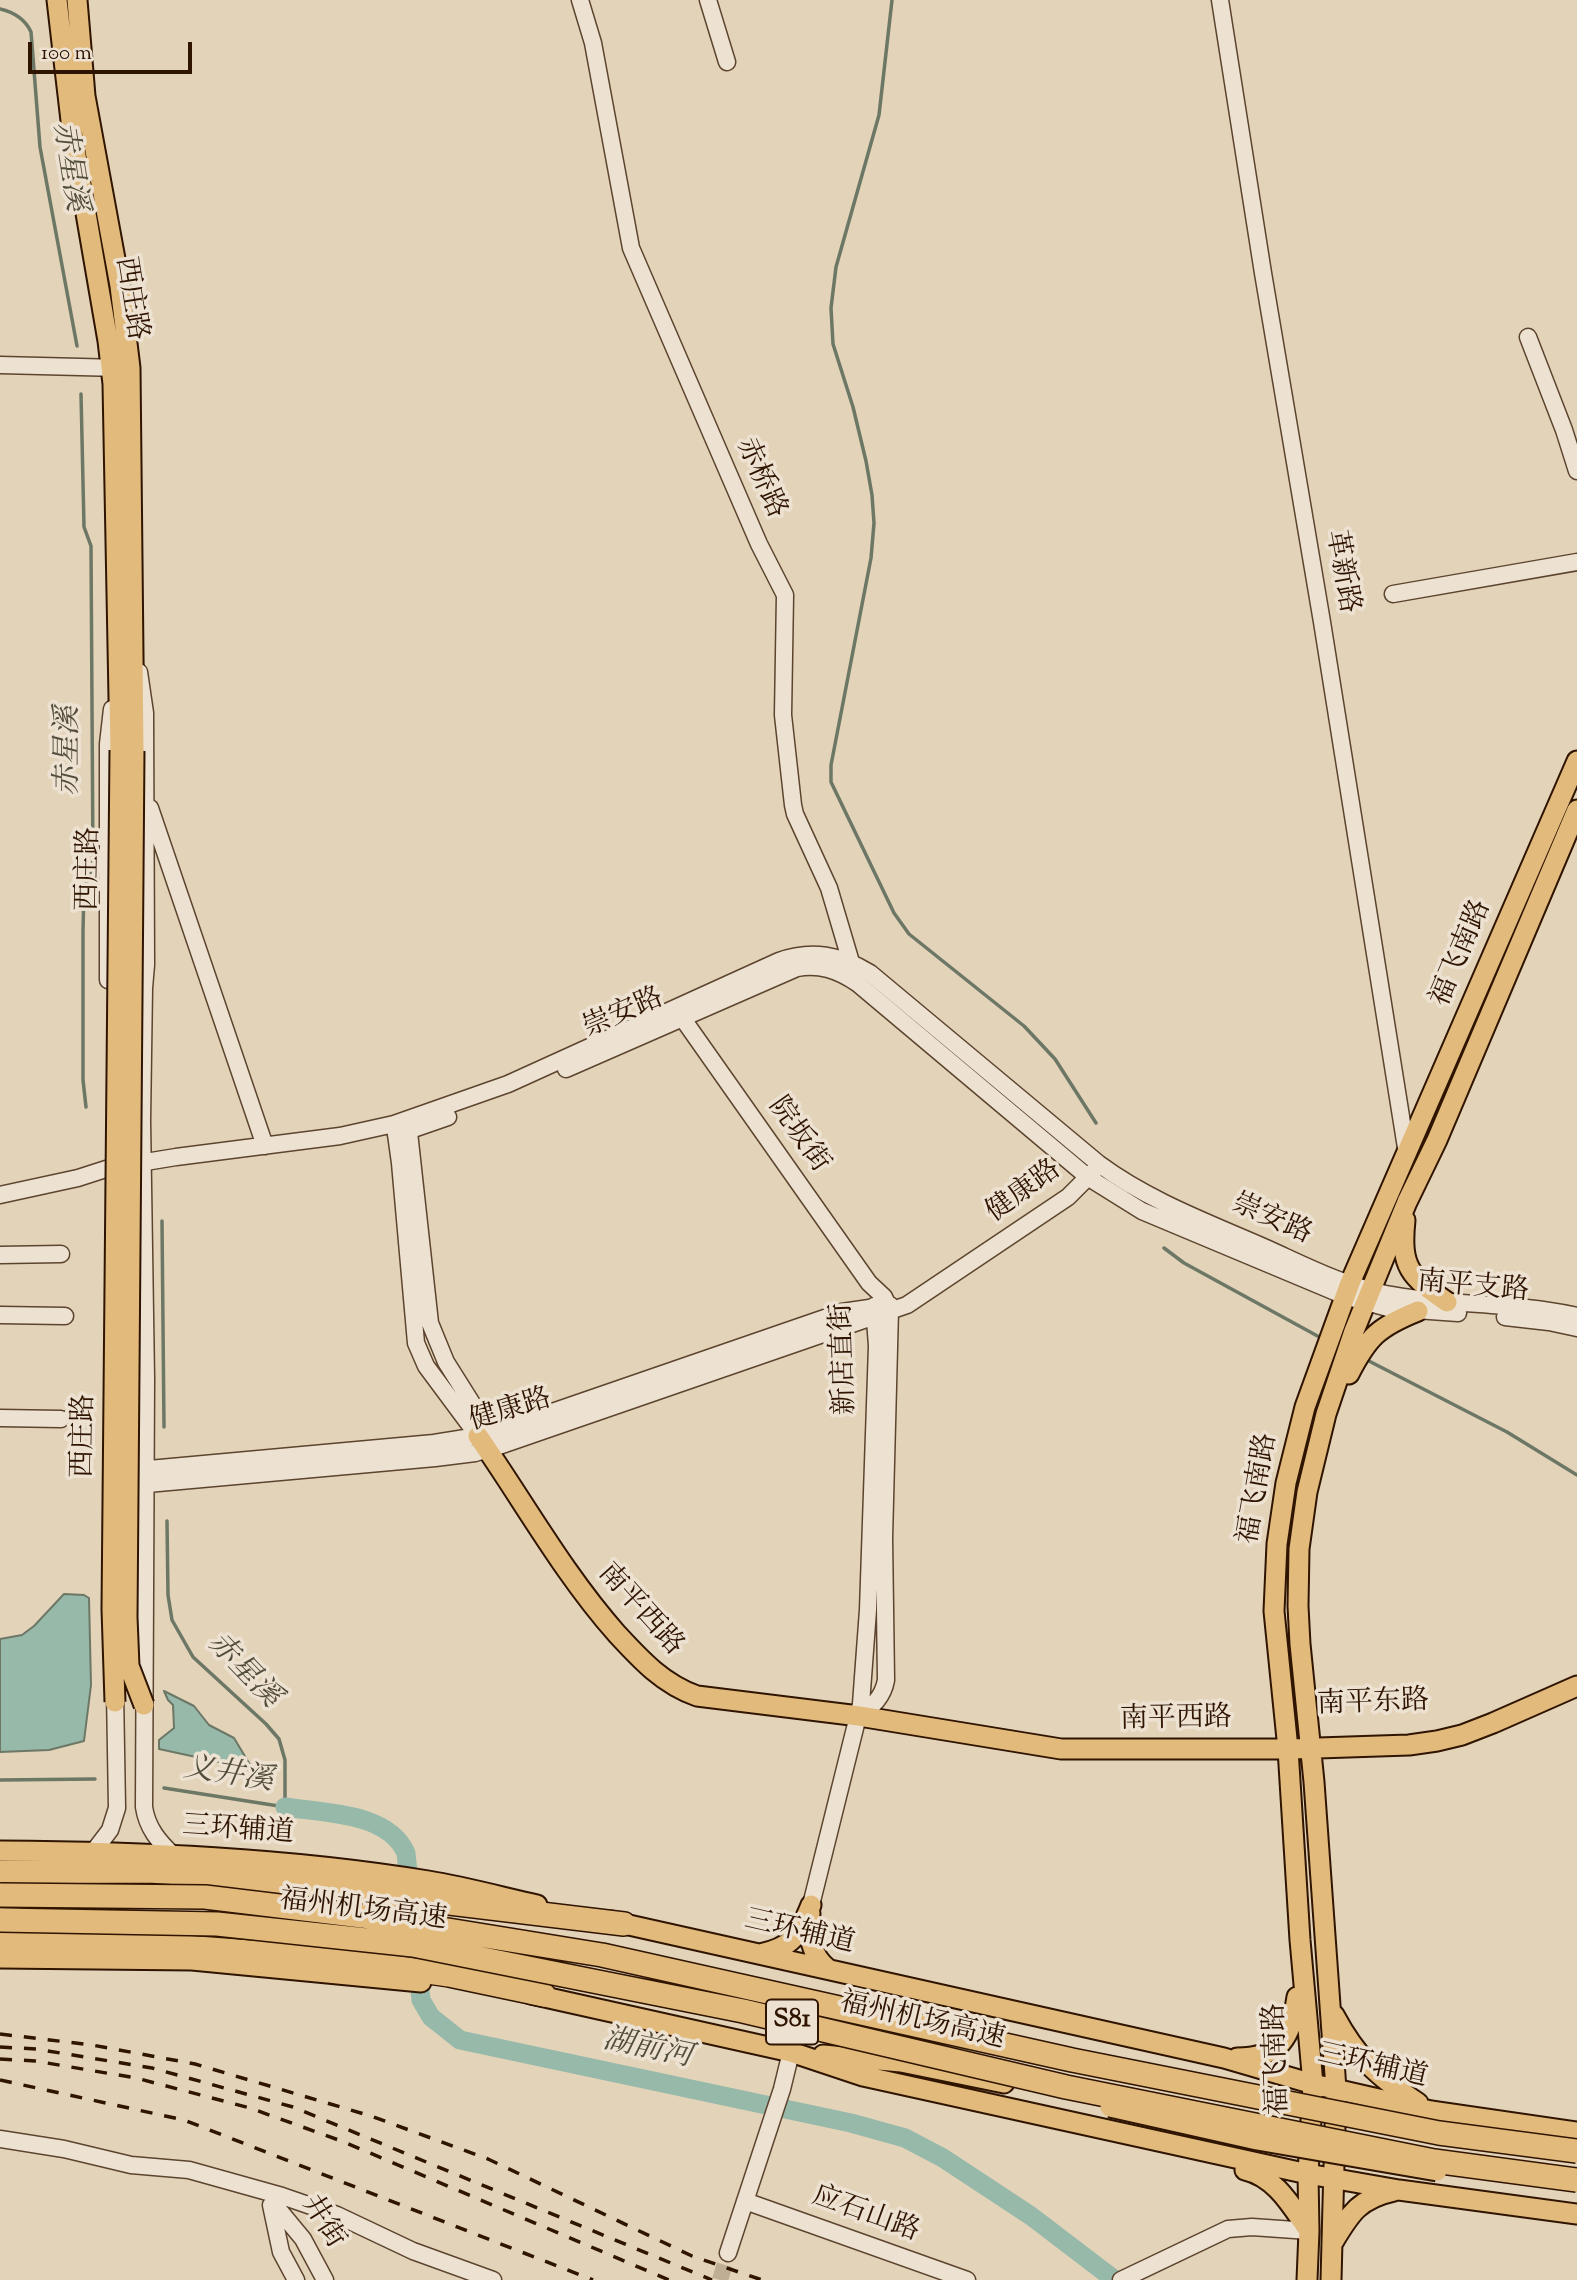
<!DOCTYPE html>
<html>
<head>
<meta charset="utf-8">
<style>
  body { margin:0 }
  #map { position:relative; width:1577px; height:2280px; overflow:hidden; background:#e3d3b9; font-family:"Sorts Mill Goudy",serif }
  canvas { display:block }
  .scale { position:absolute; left:28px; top:42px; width:164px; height:32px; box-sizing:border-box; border:4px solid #2f1400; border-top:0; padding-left:9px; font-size:21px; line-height:24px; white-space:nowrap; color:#2f1400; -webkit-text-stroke:5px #ede2d2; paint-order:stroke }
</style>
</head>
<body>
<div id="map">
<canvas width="1577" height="2280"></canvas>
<div class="scale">100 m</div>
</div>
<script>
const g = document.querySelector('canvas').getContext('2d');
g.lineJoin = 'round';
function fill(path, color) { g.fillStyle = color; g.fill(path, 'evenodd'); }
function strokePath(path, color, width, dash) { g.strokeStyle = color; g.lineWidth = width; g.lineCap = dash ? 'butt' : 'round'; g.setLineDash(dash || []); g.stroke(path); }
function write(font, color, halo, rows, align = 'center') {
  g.font = font + ' "Sorts Mill Goudy","Noto Serif SC",serif'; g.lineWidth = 7; g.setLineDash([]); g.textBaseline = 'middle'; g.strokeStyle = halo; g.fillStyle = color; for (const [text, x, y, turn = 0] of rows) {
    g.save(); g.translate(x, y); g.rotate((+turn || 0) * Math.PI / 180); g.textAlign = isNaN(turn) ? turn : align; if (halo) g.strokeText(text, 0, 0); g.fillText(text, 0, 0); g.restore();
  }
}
const water = new Path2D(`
  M 64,1594 L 84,1595 L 89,1598 L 91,1685 L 84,1741 L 49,1750 L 0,1752 L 0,1639 L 22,1635 L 34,1626 Z
  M 164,1691 L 194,1706 L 209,1725 L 234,1738 L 252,1768 L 240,1772 L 233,1765 L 159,1749 L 159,1740 L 174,1728 L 173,1705 L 168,1700 Z`);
const stream = new Path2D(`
  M 892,0 L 879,115 L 836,267 L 831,308 L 833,344 L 853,407 L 866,461 L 872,495 L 874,523 L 871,558 L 831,765 L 831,782 L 894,913 L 909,934 L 1024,1026 L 1055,1059 L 1096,1123
  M 0,9 C 13,12 25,19 31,32 L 40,147 L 77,346
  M 81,394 L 84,527 L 91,546 L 93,865 L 84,889 L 83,931 L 83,1080 L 86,1107
  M 162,1221 L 164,1427
  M 1164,1248 L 1184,1263 L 1323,1339
  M 1365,1359 L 1507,1432 L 1577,1475
  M 0,1780 L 95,1779
  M 164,1788 L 285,1807 L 285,1760 L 279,1739 L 266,1724 L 193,1657 L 172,1620 L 168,1595 L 167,1521`);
const river = new Path2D(`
  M 285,1807 C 324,1813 388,1812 406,1853 L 421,2000 L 431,2017 L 460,2040 L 851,2123 L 905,2138 L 943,2158 L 1031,2216 L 1115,2280`);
const minorTunnel = new Path2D(`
  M 720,2280 L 728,2253`);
const minor = new Path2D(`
  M 580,0 L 593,43 L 631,248 L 759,544 L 785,595 L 783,715 L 793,805 L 795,814 L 829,888 L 853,969
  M 708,0 L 727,62
  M 1220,0 L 1263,273 L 1322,622 L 1407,1154
  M 1528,337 L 1564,430 L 1577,471
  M 0,365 L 120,368
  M 1393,594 L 1577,562
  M 139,672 L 145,713 L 146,965 L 144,988 L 142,1120 L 146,1379 L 144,1807 C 147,1828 159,1842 174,1856
  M 150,808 L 265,1146
  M 108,980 L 108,744 L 112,709
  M 683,1019 L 869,1283 L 884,1297 L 890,1310 L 884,1538 L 886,1680 C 883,1697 873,1706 859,1716
  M 566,1069 L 797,968 C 820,964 837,970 857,983 L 1089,1178 L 1142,1211 L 1345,1296 L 1388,1308 L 1458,1313
  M 408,1123 L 430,1323 L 446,1362 L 490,1432
  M 395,1127 L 400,1163 L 416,1343 L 426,1366 L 478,1436
  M 396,1135 L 448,1117
  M 0,1195 L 78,1178 L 109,1168 L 176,1157 L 340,1136 L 394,1124 L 508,1084 L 779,961 C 812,949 840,955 870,973 L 1099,1164 C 1149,1201 1209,1223 1266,1248 C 1304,1265 1344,1286 1386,1294 C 1449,1306 1514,1302 1577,1316
  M 0,1255 L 61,1254
  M 0,1315 L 65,1316
  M 1505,1317 L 1549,1322 L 1577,1328
  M 0,1418 L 61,1419
  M 138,1470 L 434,1443 L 478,1436 L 526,1421 L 842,1312 L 890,1305
  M 136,1485 L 435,1458 L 475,1453 L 499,1446 L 907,1305 L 1068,1197 L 1094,1171
  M 94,1851 L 110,1830 L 117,1808 L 115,1692
  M 811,1905 L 861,1704 L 868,1610 L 877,1346 L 874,1306
  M 0,2139 L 64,2149 L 131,2165 L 189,2170 L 282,2196 L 337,2215 L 413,2251 L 493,2280
  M 274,2194 L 279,2210 L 303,2239 L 325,2280
  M 745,2201 L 967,2280
  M 271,2205 L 281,2252 L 296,2280
  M 728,2253 L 782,2089 L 791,2052
  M 1121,2280 L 1228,2229 L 1252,2227 L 1309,2231`);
const major = new Path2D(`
  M 57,0 L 73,138 L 108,341 L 113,384 L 120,750
  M 77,0 L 85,96 L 120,286 L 130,368 L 134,751
  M 1405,1220 C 1400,1268 1410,1276 1447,1302
  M 1349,1374 C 1368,1337 1378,1327 1418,1311
  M 478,1436 C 524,1502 563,1573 617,1634 C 641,1660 663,1684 697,1696 L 859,1716 L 1061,1749 L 1288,1749 L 1409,1745 L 1437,1741 L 1462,1735 L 1493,1723 L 1577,1686
  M 0,1851 C 143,1852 287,1858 428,1881 C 465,1887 501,1897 537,1905
  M 810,1913 C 808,1934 810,1955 828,1969
  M 611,1921 L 1224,2058 L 1313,2084 L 1431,2111 L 1577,2132
  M 760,1954 C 794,1947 799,1934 811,1905
  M 0,1958 L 192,1960 L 421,1982
  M 531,1994 L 791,2052 L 863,2076 L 1308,2174 L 1399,2190 L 1577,2214
  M 1334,2015 C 1357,2058 1377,2076 1418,2103
  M 823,2055 L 901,2062 L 1004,2083
  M 1237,2058 C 1281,2058 1291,2037 1297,1997
  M 1245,2170 C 1276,2177 1292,2207 1309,2231
  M 1332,2244 C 1350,2214 1358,2199 1394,2191
  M 1307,2280 L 1309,2231 L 1308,2174 L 1313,2084 L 1300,1940 L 1288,1749 L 1274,1611 L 1277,1544 L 1286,1483 L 1305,1407 L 1350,1283 L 1577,761
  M 1331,2280 L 1336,2089 L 1314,1782 L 1300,1644 L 1298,1606 L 1299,1549 L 1307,1492 L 1326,1414 L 1354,1331 L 1407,1202 L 1437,1140 L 1577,810`);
const highway = new Path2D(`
  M 0,1872 L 149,1871 L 226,1876 L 396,1895 L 441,1902 L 624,1924
  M 0,1944 L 144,1944 L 330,1958 L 449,1975 L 544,1995`);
const rail = new Path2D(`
  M 0,2034 L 92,2045 L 195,2064 L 371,2116 L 488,2159 L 692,2256 L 762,2280
  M 0,2047 L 36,2049 L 152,2068 L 293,2107 L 712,2280
  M 0,2059 L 35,2061 L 136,2078 L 250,2108 L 344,2142 L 669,2280
  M 0,2080 L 184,2120 L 593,2280`);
const majorBridge = new Path2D(`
  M 134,751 L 127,1617 L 129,1666 L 144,1705
  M 115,1702 L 112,1609 L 120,750
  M 1110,2107 L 1257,2140 L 1437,2171`);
const highwayBridge = new Path2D(`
  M 0,1895 L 205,1897 L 362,1916 L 602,1955 L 1072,2060 L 1439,2133 L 1577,2151
  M 0,1920 L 217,1924 L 413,1945 L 743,2011 L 1066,2087 L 1434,2161 L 1577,2180`);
const shields = [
  [792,2022,52]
];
const shieldNames = [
  ["S81",792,2022]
];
const streetNames = [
  ["西庄路",129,299,81],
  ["赤桥路",759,479,66],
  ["革新路",1340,572,80],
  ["西庄路",91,869,-89],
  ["福飞南路",1463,954,-67],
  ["崇安路",624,1015,-23],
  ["院坂街",797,1136,55],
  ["健康路",1025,1193,-36],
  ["崇安路",1271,1221,24],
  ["南平支路",1473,1289,5],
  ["新店直街",846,1359,-92],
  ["健康路",511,1412,-17],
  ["西庄路",86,1436,-89],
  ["福飞南路",1260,1489,-80],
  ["南平西路",639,1611,48],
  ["南平东路",1373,1705,-2],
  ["南平西路",1176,1721,-1],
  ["三环辅道",238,1832,4],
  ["福州机场高速",363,1912,7],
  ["三环辅道",799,1934,13],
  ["福州机场高速",922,2023,13],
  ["福飞南路",1279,2059,-92],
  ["三环辅道",1372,2068,13],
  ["应石山路",865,2216,20],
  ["井街",321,2223,58]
];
const waterNames = [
  ["赤星溪",67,167,81],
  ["赤星溪",71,751,-90],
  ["赤星溪",242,1672,46],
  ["义井溪",228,1777,9],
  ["湖前河",647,2051,12]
];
fill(water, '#96b9aa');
strokePath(water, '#6d7766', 2);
strokePath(stream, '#6d7766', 3.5);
strokePath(river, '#96b9aa', 19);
strokePath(minorTunnel, '#bfad94', 16, [16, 8]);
strokePath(minor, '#5c442e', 19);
strokePath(major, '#2f1400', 23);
strokePath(highway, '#2f1400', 26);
strokePath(minor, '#ede2d2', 16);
strokePath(major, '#e2ba7c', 19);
strokePath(highway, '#e2ba7c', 23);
strokePath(rail, '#2f1400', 3.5, [12, 12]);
strokePath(majorBridge, '#2f1400', 23, []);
strokePath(highwayBridge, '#2f1400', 26, []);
strokePath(majorBridge, '#e2ba7c', 19);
strokePath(highwayBridge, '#e2ba7c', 23);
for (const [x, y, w] of shields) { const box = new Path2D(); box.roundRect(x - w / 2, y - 22.5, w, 45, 5); g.fillStyle = '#ede2d2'; g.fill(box); strokePath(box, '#2f1400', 2); }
write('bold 26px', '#2f1400', null, shieldNames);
write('28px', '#2f1400', '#ede2d2', streetNames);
write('italic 30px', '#534e3c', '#ede2d2', waterNames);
</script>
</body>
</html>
